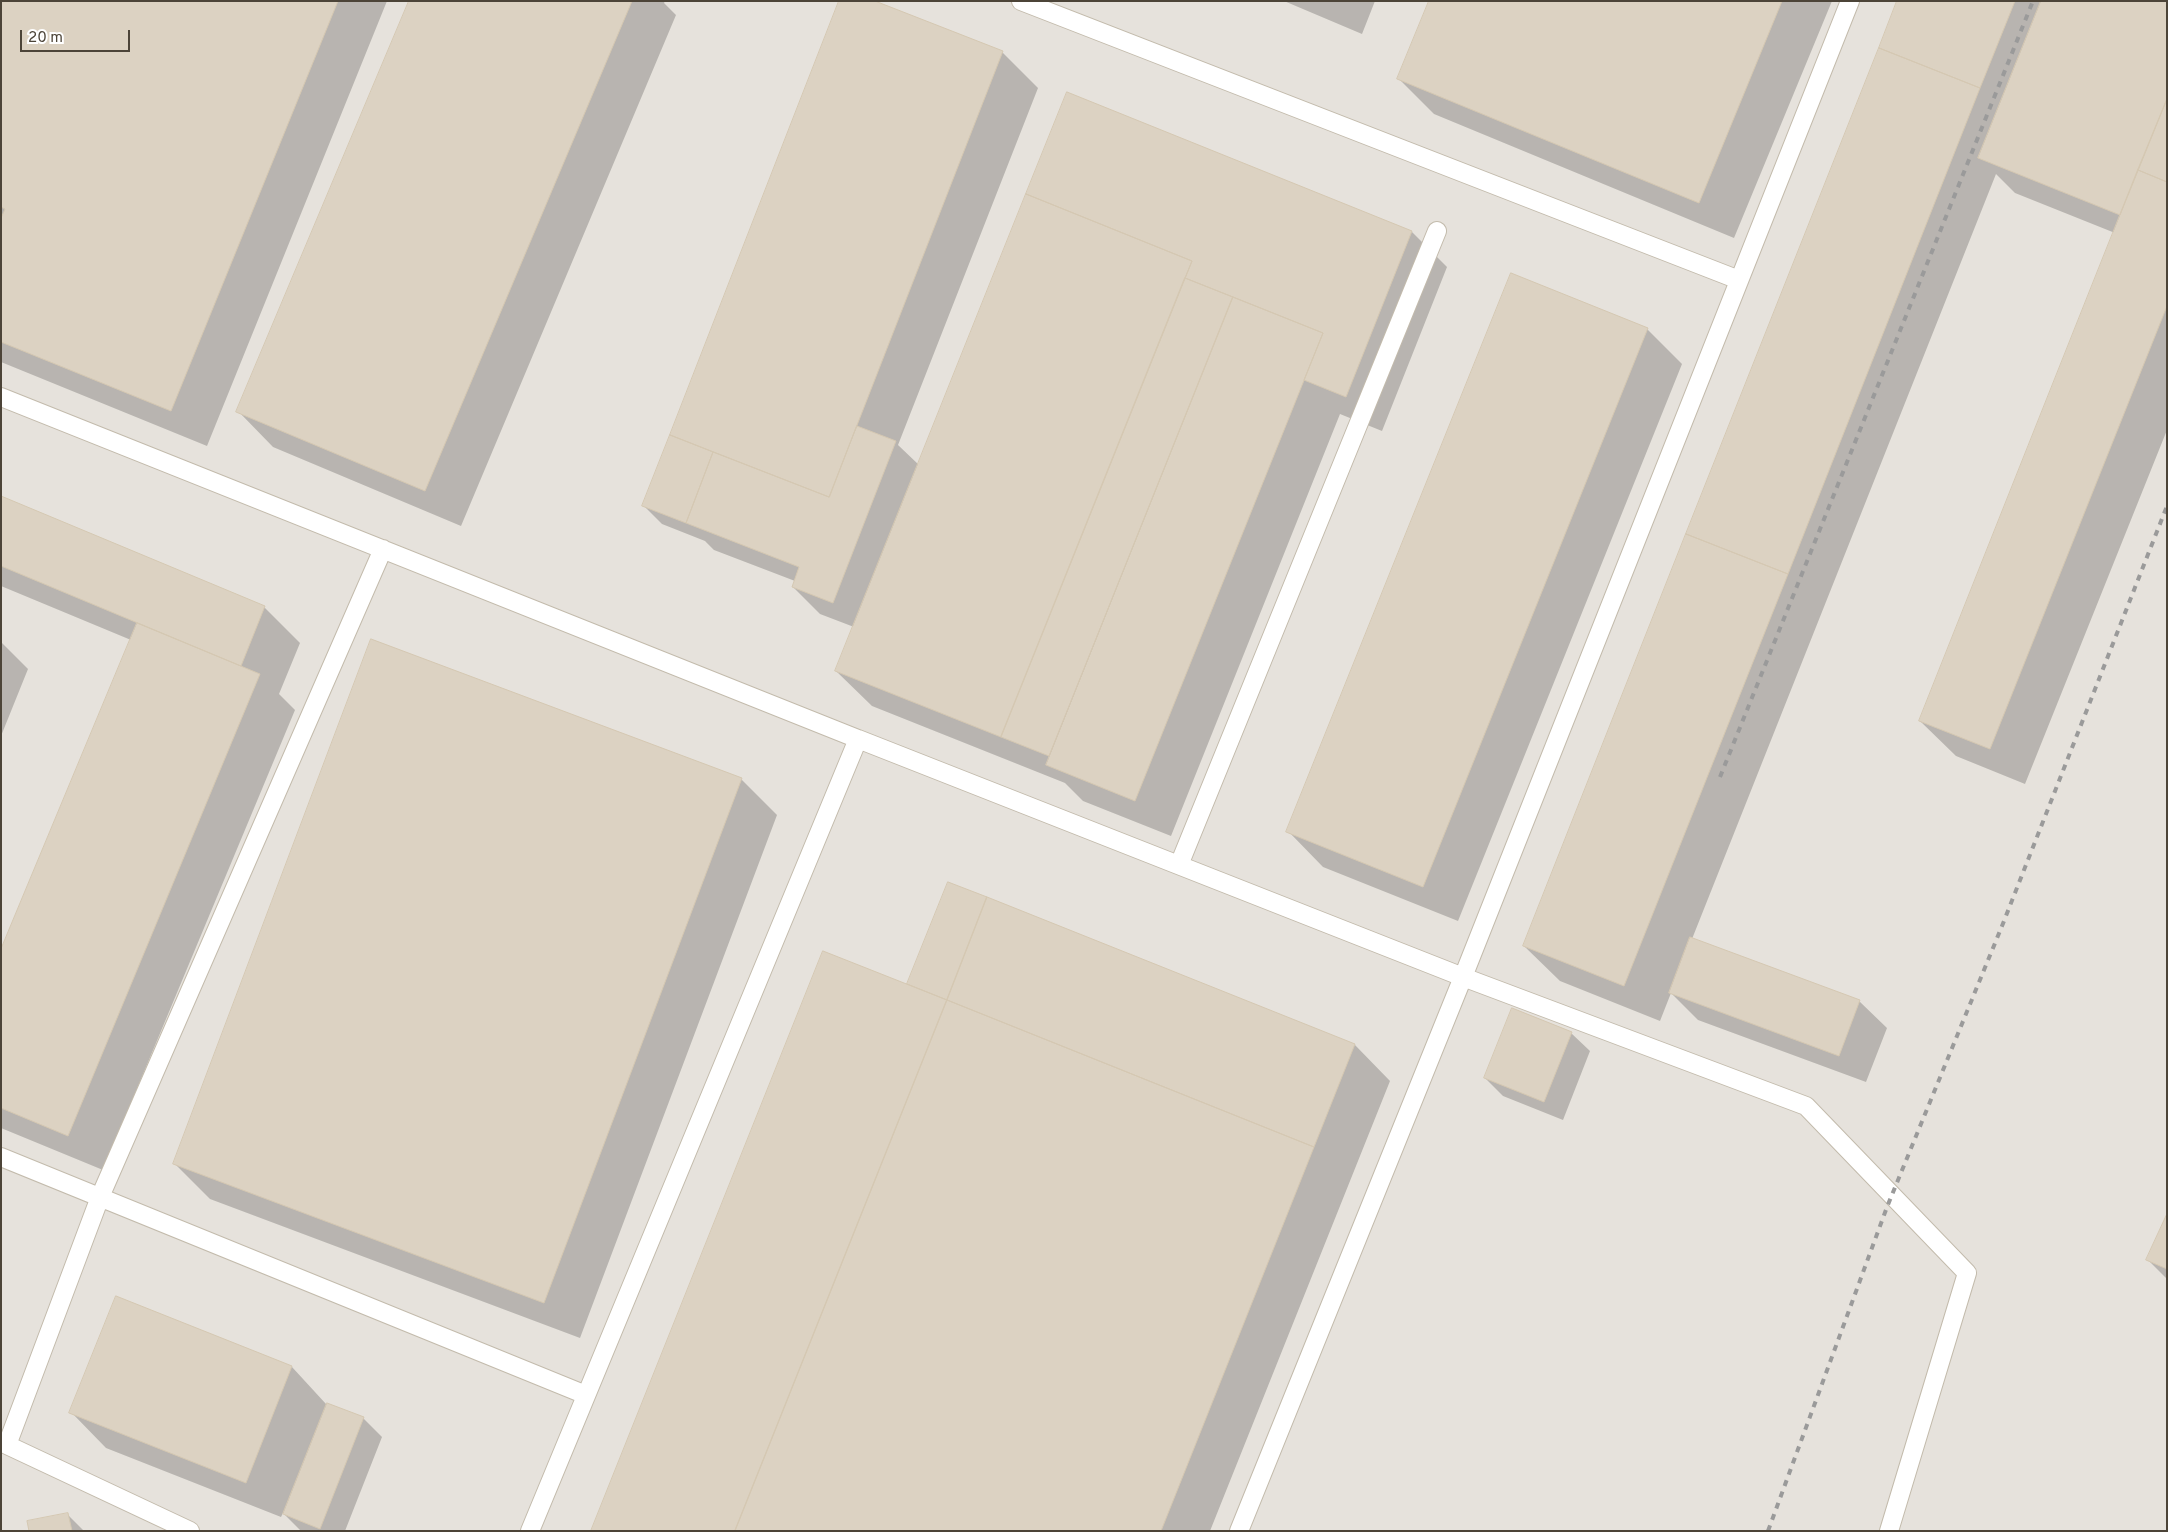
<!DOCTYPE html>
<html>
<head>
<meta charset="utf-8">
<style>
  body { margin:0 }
  #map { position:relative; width:2168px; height:1532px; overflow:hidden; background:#f6f3eb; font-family:Overpass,sans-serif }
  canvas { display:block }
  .frame { position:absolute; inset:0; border:2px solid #4c4438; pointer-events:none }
  .scale { position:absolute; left:20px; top:30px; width:110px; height:22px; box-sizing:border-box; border:2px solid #4c4438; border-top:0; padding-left:6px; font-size:15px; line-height:18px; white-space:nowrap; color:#4c4438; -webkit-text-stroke:4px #fff; paint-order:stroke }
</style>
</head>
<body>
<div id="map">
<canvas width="2168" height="1532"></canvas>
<div class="frame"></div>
<div class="scale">20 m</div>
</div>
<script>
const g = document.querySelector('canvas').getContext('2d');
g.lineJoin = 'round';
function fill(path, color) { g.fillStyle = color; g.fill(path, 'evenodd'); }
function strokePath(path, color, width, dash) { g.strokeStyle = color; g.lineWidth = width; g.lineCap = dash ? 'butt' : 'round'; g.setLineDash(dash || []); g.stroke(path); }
const industrial = new Path2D(`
  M 1,1 L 2167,1 L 2167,1531 L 1,1531 Z`);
const shadow = new Path2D(`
  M 1,1 L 387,1 L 207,446 L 1,362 Z
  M 411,1 L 665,1 L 664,3 L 676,15 L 461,526 L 273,447 L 238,411 Z
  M 841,1 L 1002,52 L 1038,88 L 898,445 L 919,465 L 1068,94 L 1412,232 L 1447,267 L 1382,431 L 1340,414 L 1171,836 L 1083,801 L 1065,783 L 872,706 L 836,671 L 854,627 L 820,614 L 793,587 L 795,581 L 714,550 L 705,541 L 662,524 L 644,506 Z
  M 1284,1 L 1375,1 L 1362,34 Z
  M 1430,1 L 1832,1 L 1734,238 L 1434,114 L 1398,78 Z
  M 1899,1 L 2167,1 L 2167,430 L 2025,784 L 1956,756 L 1920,721 L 2115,233 L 2015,193 L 1996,174 L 1692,939 L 1859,1001 L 1887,1028 L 1866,1082 L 1698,1020 L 1671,993 L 1660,1021 L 1560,981 L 1524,946 Z
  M 1647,329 L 1682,364 L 1458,921 L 1323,867 L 1288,831 Z
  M 1,498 L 265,608 L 300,643 L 279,694 L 295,710 L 103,1170 L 1,1128 L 1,952 L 131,640 L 1,586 Z
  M 1,642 L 28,669 L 1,736 Z
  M 741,779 L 777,815 L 580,1338 L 210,1199 L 175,1164 Z
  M 987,899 L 1355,1045 L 1390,1081 L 1210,1531 L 593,1531 L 913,988 L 909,984 Z
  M 1571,1033 L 1590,1051 L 1563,1120 L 1503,1096 L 1485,1078 Z
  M 2167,1217 L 2167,1279 L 2148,1260 Z
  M 292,1367 L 326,1404 L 363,1418 L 382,1437 L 345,1531 L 301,1531 L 283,1513 L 281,1517 L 106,1448 L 71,1412 Z
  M 67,1514 L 84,1531 L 31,1531 Z`);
const building = new Path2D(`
  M 1,1 L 338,1 L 171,411 L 1,342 L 1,218 L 5,209 L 1,207 Z
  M 409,1 L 632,1 L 425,491 L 236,412 Z
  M 839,1 L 875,1 L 1003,51 L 829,497 L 670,435 Z
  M 1429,1 L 1782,1 L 1699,203 L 1397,79 Z
  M 1897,1 L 2015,1 L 1980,88 L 1879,48 Z
  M 2041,1 L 2167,1 L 2167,99 L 2120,215 L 1978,158 Z
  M 1879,48 L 1980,88 L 1788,574 L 1686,534 Z
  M 1067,92 L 1412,231 L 1346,397 L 1304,380 L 1323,333 L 1185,278 L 1192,261 L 1026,194 Z
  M 2167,99 L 2167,182 L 2138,170 Z
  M 2138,170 L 2167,182 L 2167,306 L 1990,749 L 1919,721 Z
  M 1026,194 L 1192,261 L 1001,737 L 835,671 Z
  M 1511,273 L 1648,328 L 1423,887 L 1286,832 Z
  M 1185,278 L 1233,297 L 1049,756 L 1001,737 Z
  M 1233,297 L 1323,333 L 1135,801 L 1046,765 Z
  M 857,426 L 896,441 L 833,603 L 792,587 L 799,567 L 686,523 L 713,452 L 829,497 Z
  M 670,435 L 713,452 L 686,523 L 642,506 Z
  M 1,496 L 265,606 L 241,666 L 1,566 Z
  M 1686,534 L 1788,574 L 1624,986 L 1523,946 Z
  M 137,623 L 260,674 L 68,1136 L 1,1108 L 1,949 Z
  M 371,639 L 742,778 L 544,1303 L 173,1164 Z
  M 948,882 L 987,897 L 947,1000 L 907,984 Z
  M 987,897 L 1355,1044 L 1314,1147 L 947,1000 Z
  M 1690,937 L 1860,1000 L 1839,1056 L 1669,993 Z
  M 823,951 L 947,1000 L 735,1531 L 591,1531 Z
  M 947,1000 L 1314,1147 L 1161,1531 L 735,1531 Z
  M 1512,1008 L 1572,1032 L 1544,1102 L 1484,1078 Z
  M 2167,1214 L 2167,1269 L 2146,1260 Z
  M 116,1296 L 292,1366 L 246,1483 L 69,1413 Z
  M 327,1403 L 364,1417 L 320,1529 L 283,1514 Z
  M 68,1513 L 72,1531 L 29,1531 L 27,1521 Z`);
const service = new Path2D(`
  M 1021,1 L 1739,280
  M 1,397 L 858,739
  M 1179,865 L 1437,231
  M 1,1157 L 586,1395
  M 190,1531 L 7,1445 L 100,1197 L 383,549
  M 530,1531 L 858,739 L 1463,977 L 1806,1106 L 1967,1273 L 1889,1531
  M 1239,1531 L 1463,977 L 1850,1`);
const rail = new Path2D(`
  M 1720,777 L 2033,1
  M 1768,1531 L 1887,1207 L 2002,926 L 2167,506`);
fill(industrial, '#e6e2dc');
fill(shadow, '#0003');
fill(building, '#dcd2c2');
strokePath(building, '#d5c8b2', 1);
strokePath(service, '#c3bbac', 20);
strokePath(service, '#fff', 18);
strokePath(rail, '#9a9a9a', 4, [6, 6]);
</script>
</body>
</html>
